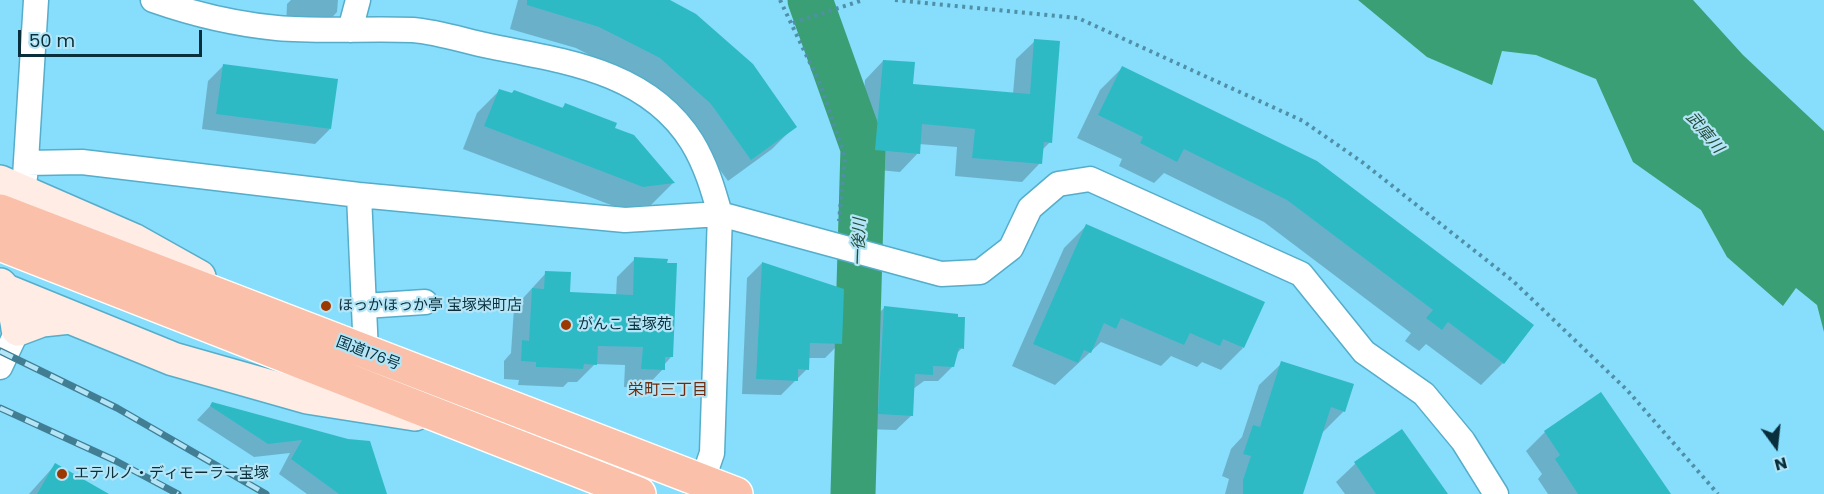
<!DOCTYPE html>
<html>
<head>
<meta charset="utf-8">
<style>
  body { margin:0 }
  #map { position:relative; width:1824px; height:494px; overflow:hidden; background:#86ddfc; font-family:Poppins,sans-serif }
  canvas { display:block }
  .north { position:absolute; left:1746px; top:416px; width:60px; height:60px; -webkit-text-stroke:4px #b4e5f7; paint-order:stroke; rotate:165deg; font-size:16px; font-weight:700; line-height:24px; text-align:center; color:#082f3b }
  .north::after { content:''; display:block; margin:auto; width:21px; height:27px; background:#082f3b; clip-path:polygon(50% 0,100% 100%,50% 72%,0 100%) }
  .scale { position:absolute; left:18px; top:30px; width:184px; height:27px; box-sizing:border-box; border:3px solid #082f3b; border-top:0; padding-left:8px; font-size:18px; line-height:21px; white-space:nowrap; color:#082f3b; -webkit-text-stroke:4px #b4e5f7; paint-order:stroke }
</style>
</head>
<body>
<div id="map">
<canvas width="1824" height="494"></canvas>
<div class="north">N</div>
<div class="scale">50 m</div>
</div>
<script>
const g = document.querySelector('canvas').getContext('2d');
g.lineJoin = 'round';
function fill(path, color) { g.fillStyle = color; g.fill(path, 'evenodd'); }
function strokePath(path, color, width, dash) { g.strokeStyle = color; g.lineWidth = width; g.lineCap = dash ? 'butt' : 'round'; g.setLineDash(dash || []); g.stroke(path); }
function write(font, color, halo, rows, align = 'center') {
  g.font = font + ' Poppins,"Noto Sans JP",sans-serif'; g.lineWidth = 4.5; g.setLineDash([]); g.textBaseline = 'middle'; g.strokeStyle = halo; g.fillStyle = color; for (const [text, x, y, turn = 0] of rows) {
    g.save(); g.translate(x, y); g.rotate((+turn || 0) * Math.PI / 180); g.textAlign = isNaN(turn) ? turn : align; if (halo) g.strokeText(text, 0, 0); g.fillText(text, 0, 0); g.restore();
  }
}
const water = new Path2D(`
  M 1358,0 L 1693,0 L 1743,55 L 1824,131 L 1824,332 L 1817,305 L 1796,288 L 1783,306 L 1727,257 L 1701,210 L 1633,162 L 1596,79 L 1536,55 L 1502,51 L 1492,85 L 1427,57 Z`);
const shadow = new Path2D(`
  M 291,0 L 338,0 L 337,12 L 320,30 L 286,28 L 287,4 Z
  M 518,0 L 667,0 L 795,126 L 772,149 L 728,181 L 688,126 L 637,80 L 576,48 L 510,29 Z
  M 1035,41 L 1050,142 L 1041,151 L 1040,163 L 1022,182 L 955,176 L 957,147 L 919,144 L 918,153 L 900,172 L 857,168 L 865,80 L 883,61 L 911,85 L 1013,94 L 1016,59 Z
  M 223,66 L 330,129 L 315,144 L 202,129 L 208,81 Z
  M 1122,68 L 1503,363 L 1481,385 L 1426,344 L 1419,351 L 1405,341 L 1411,333 L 1264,222 L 1164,173 L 1154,183 L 1119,166 L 1122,159 L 1077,138 L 1100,90 Z
  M 500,90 L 561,109 L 565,105 L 613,129 L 673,183 L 651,205 L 619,208 L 463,149 L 477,113 Z
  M 1086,226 L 1243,348 L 1221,370 L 1202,362 L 1197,367 L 1171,356 L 1161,366 L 1101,342 L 1055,385 L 1012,366 L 1064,248 Z
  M 635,259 L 671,357 L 664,365 L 663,369 L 645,388 L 624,387 L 625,365 L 595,364 L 577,382 L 568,382 L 563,387 L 518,385 L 519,380 L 504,379 L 504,361 L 511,353 L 514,308 L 546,273 L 569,293 L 616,296 L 617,277 Z
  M 762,263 L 840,343 L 825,358 L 808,358 L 807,369 L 781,395 L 742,394 L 747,278 Z
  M 885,307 L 962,348 L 956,354 L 953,366 L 938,381 L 924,381 L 913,389 L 912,415 L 896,430 L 864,429 L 869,323 Z
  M 1282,363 L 1344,411 L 1322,433 L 1301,494 L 1225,494 L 1229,479 L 1222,476 L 1231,449 L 1242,437 L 1259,385 Z
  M 1600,394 L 1669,494 L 1548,494 L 1538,479 L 1542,474 L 1526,451 L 1545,432 Z
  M 212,404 L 348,440 L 385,494 L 307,494 L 279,474 L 290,453 L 254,457 L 197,420 Z
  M 1401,431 L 1446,494 L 1345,494 L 1336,482 L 1355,464 Z
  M 55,465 L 88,494 L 29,494 Z`);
const river = new Path2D(`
  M 810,0 L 863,148 L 853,494`);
const building = new Path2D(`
  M 527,0 L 670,0 L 696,14 L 753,64 L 797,127 L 751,160 L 711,104 L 660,58 L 599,27 L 527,5 Z
  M 1034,39 L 1060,41 L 1052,143 L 1044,142 L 1042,164 L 972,158 L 975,129 L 922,124 L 920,154 L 875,150 L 883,60 L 915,62 L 913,84 L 1030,94 Z
  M 223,64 L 338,79 L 331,129 L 216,114 Z
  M 1122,66 L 1317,161 L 1534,325 L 1504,364 L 1448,322 L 1442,330 L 1426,318 L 1433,310 L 1287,200 L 1184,149 L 1177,162 L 1140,143 L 1143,137 L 1098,115 Z
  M 499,89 L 512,93 L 514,90 L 563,108 L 565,103 L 617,123 L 615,128 L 634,135 L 675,183 L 643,187 L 484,126 Z
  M 1086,224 L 1265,302 L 1244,348 L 1223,339 L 1220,346 L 1190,333 L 1184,345 L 1121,318 L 1116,329 L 1104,323 L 1091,353 L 1084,350 L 1078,363 L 1033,344 Z
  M 634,257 L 668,259 L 667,263 L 677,263 L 673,357 L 665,357 L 665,370 L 641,369 L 643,347 L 598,346 L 597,365 L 584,364 L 583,369 L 536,367 L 536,362 L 521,361 L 522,340 L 529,341 L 532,288 L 544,289 L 545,271 L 571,272 L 570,292 L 633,295 Z
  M 762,262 L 844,289 L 842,344 L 810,343 L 809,370 L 798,369 L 798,381 L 756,379 Z
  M 884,306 L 958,314 L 958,317 L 965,317 L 964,349 L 959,348 L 954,367 L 933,366 L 933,375 L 915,374 L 913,416 L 878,414 Z
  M 1281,361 L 1354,384 L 1345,412 L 1331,407 L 1303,494 L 1243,494 L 1243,480 L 1251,456 L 1243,454 L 1253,425 L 1260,427 Z
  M 1601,392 L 1671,494 L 1578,494 L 1555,459 L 1560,455 L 1544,431 Z
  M 212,402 L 348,439 L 370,441 L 387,494 L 339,494 L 291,459 L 302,440 L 268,444 L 210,406 Z
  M 1402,429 L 1448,494 L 1376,494 L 1354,462 Z
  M 55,463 L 109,494 L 37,494 Z`);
const path = new Path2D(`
  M 780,0 L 821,86 L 845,157 L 839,221
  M 895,0 L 1078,18 L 1303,121 L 1362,162 L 1513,281 L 1627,390 L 1718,494
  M 793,23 L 863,0`);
const street = new Path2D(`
  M 153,0 C 193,14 234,24 277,28 C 322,32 368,28 413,30 C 438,32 465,41 489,46 C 564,61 648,71 692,142 C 706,165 713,189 720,214 L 712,453 L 698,494
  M 350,30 L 358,0
  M 27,163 L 82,162 L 359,195 L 625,220 L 720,214 L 941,274 L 980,272 L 1011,248 L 1030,208 L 1058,184 L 1090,179 L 1301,274 L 1364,352 L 1424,394 L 1463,441 L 1496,494
  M 25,177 L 36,0
  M 359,195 L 366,353
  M 364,306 L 425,302
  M 0,367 L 18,329`);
const secondary = new Path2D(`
  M 0,182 L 133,240 L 199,277
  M 0,285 C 12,297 16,313 18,329 L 42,320 L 70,317
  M 6,291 L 173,359 L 307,397 L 415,414`);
const highway = new Path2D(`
  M 0,211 L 736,494
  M 0,244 L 639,494`);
const rail = new Path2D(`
  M 0,351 L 117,408 L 266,494
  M 0,408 L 116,461 L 178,494`);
const markers = [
  [326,306,6,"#9c3900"],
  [566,325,6,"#9c3900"],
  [62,474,6,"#9c3900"]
];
const poiNames = [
  ["ほっかほっか亭 宝塚栄町店",338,306],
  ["がんこ 宝塚苑",578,325],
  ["エテルノ・ディモーラー宝塚",74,474]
];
const streetNames = [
  ["国道176号",368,354,21]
];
const waterNames = [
  ["武庫川",1704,133,50],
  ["一後川",860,242,-88]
];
const neighbourhoodNames = [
  ["栄町三丁目",668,391]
];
fill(water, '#3b9f75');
fill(shadow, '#0003');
strokePath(river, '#3b9f75', 45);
fill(building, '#2dbac4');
strokePath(street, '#55adca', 27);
strokePath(secondary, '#55adca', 36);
strokePath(highway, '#fff', 36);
strokePath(path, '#4f90a7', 4, [3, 4.5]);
strokePath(street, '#fff', 24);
strokePath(secondary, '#feece5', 33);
strokePath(highway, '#fac0a9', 33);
strokePath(rail, '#417e93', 7);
strokePath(rail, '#b4e5f7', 4.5, [14]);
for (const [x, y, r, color] of markers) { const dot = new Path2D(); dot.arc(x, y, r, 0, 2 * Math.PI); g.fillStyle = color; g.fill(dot); strokePath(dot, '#b4e5f7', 2); }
write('15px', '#082f3b', '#b4e5f7', poiNames, 'left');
write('15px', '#082f3b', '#b4e5f7', streetNames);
write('italic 16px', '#234d3a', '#b4e5f7', waterNames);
write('16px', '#6c2c0f', '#b4e5f7', neighbourhoodNames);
</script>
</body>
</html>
